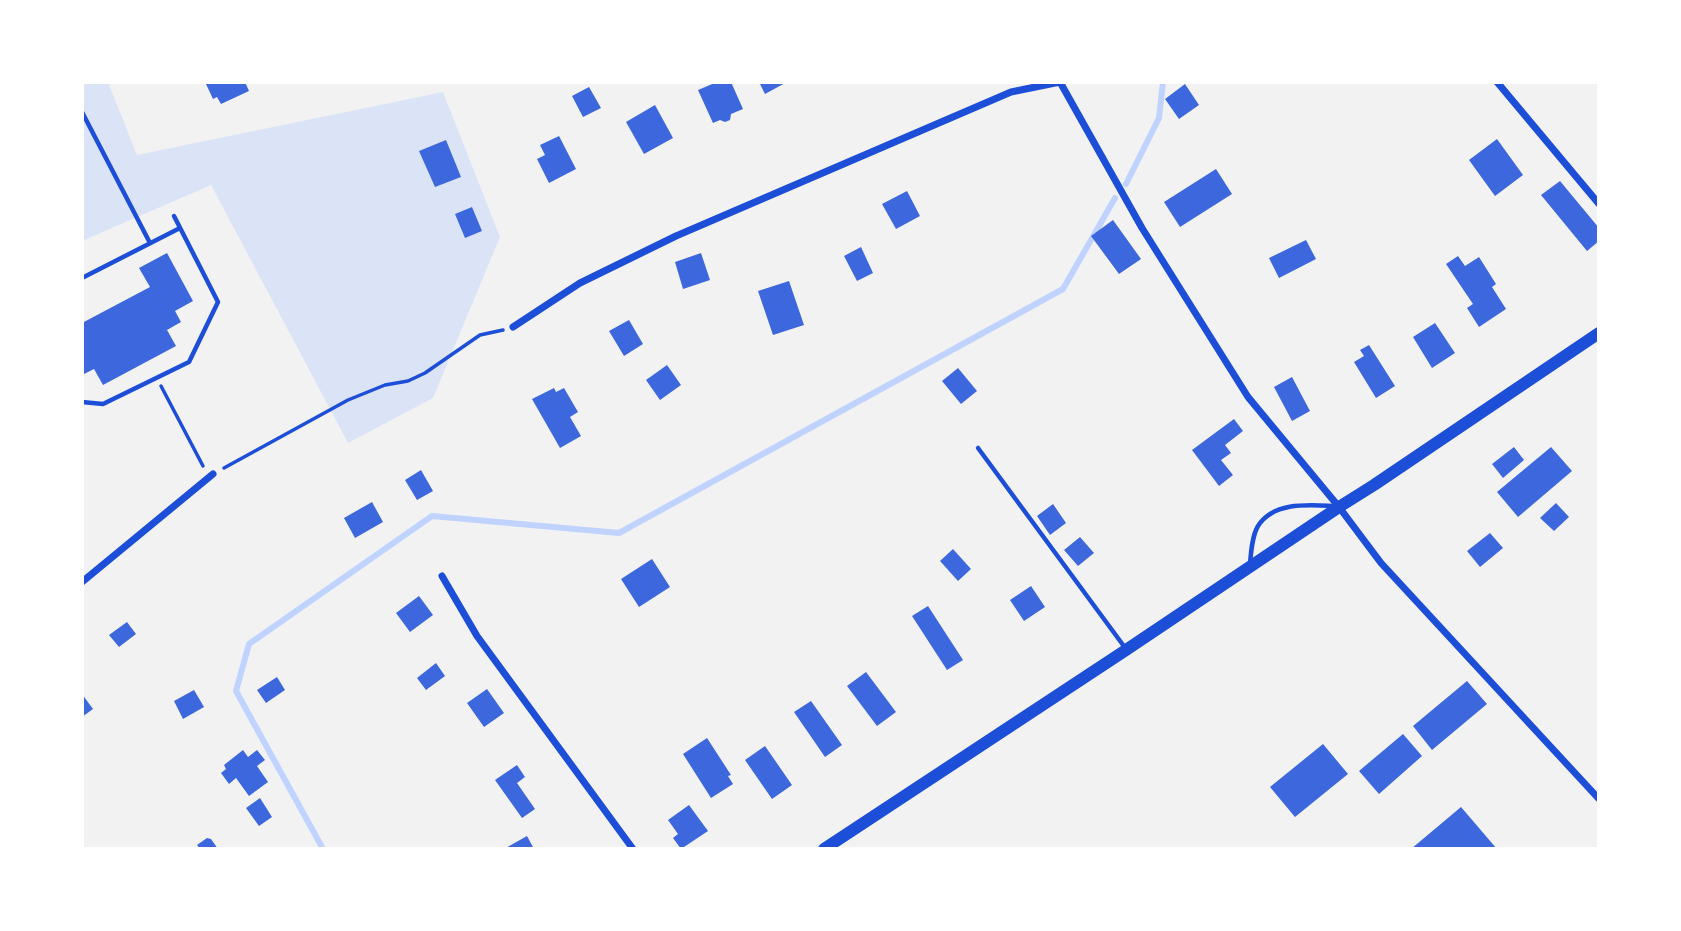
<!DOCTYPE html>
<html>
<head>
<meta charset="utf-8">
<style>
  body { margin:0 }
  #map { position:relative; width:1681px; height:931px; overflow:hidden; background:#f2f2f2; font-family:"Nunito Sans",sans-serif }
  canvas { display:block }
  .frame { position:absolute; inset:0; border:84px solid #fff; pointer-events:none }
</style>
</head>
<body>
<div id="map">
<canvas width="1681" height="931"></canvas>
<div class="frame"></div>
</div>
<script>
const g = document.querySelector('canvas').getContext('2d');
g.lineJoin = 'round';
function fill(path, color) { g.fillStyle = color; g.fill(path, 'evenodd'); }
function strokePath(path, color, width, dash) { g.strokeStyle = color; g.lineWidth = width; g.lineCap = dash ? 'butt' : 'round'; g.setLineDash(dash || []); g.stroke(path); }
const green = new Path2D(`
  M 82,82 L 108,82 L 137,155 L 443,92 L 500,237 L 433,398 L 348,443 L 211,185 L 82,241 Z`);
const stream = new Path2D(`
  M 1126,184 L 1159,118 L 1163,82
  M 323,849 L 236,691 L 249,644 L 432,516 L 619,533 L 1063,289 L 1115,198`);
const building = new Path2D(`
  M 210,82 L 245,82 L 249,91 L 221,104 L 217,97 L 213,99 L 206,84 Z
  M 717,82 L 731,82 L 743,109 L 731,114 L 730,120 L 725,122 L 720,120 L 713,123 L 698,90 Z
  M 759,82 L 787,82 L 765,94 Z
  M 1185,84 L 1199,105 L 1179,119 L 1165,99 Z
  M 589,87 L 601,108 L 583,117 L 572,96 Z
  M 655,105 L 673,138 L 644,154 L 626,122 Z
  M 559,136 L 576,169 L 549,183 L 537,159 L 545,155 L 540,145 Z
  M 1497,139 L 1523,175 L 1495,196 L 1469,160 Z
  M 446,140 L 461,177 L 435,187 L 419,151 Z
  M 1216,169 L 1232,194 L 1180,227 L 1164,202 Z
  M 1560,181 L 1599,228 L 1599,241 L 1587,251 L 1541,195 Z
  M 907,191 L 920,216 L 896,229 L 882,204 Z
  M 472,207 L 482,231 L 465,238 L 455,214 Z
  M 1113,220 L 1141,259 L 1119,274 L 1091,236 Z
  M 1306,240 L 1316,259 L 1279,278 L 1269,258 Z
  M 861,247 L 873,273 L 857,281 L 844,256 Z
  M 167,253 L 193,301 L 175,311 L 181,322 L 167,330 L 176,346 L 103,385 L 94,369 L 82,375 L 82,323 L 150,287 L 139,268 Z
  M 701,253 L 710,280 L 683,289 L 675,262 Z
  M 1458,256 L 1465,266 L 1479,257 L 1496,284 L 1492,287 L 1506,309 L 1479,327 L 1467,308 L 1473,304 L 1446,264 Z
  M 789,281 L 804,325 L 773,335 L 758,291 Z
  M 629,320 L 643,344 L 624,356 L 609,331 Z
  M 1435,323 L 1455,353 L 1432,368 L 1413,337 Z
  M 1369,345 L 1395,386 L 1376,398 L 1354,362 L 1364,356 L 1360,350 Z
  M 667,365 L 681,385 L 660,400 L 646,380 Z
  M 958,368 L 977,391 L 961,404 L 942,381 Z
  M 1292,377 L 1310,411 L 1292,421 L 1274,387 Z
  M 554,388 L 556,392 L 564,388 L 578,412 L 570,417 L 581,436 L 560,448 L 532,399 Z
  M 1234,419 L 1243,431 L 1225,445 L 1231,453 L 1221,460 L 1233,475 L 1219,486 L 1192,450 Z
  M 1514,447 L 1524,460 L 1503,478 L 1492,464 Z
  M 1551,447 L 1572,471 L 1518,517 L 1497,492 Z
  M 421,470 L 433,491 L 417,500 L 405,480 Z
  M 372,502 L 383,522 L 355,538 L 344,518 Z
  M 1556,503 L 1569,517 L 1554,531 L 1540,518 Z
  M 1053,504 L 1066,523 L 1050,535 L 1037,516 Z
  M 1490,533 L 1503,548 L 1480,567 L 1467,551 Z
  M 1080,537 L 1094,553 L 1078,566 L 1064,550 Z
  M 953,549 L 971,569 L 958,581 L 940,561 Z
  M 652,559 L 670,587 L 639,607 L 621,579 Z
  M 1031,586 L 1045,607 L 1024,621 L 1010,600 Z
  M 419,596 L 433,615 L 410,632 L 396,613 Z
  M 928,606 L 963,660 L 947,670 L 912,616 Z
  M 127,622 L 136,634 L 119,647 L 109,635 Z
  M 436,663 L 445,676 L 426,690 L 417,678 Z
  M 866,672 L 896,712 L 877,726 L 847,686 Z
  M 277,677 L 285,690 L 266,703 L 257,690 Z
  M 1467,681 L 1487,704 L 1432,750 L 1413,726 Z
  M 487,689 L 504,713 L 484,727 L 467,703 Z
  M 194,690 L 204,707 L 183,719 L 174,701 Z
  M 82,694 L 93,709 L 82,717 Z
  M 811,701 L 842,745 L 825,757 L 794,712 Z
  M 1403,734 L 1422,756 L 1379,794 L 1359,771 Z
  M 707,738 L 731,775 L 728,776 L 733,784 L 711,798 L 683,754 Z
  M 1323,744 L 1348,774 L 1295,817 L 1270,787 Z
  M 765,746 L 792,785 L 772,799 L 745,760 Z
  M 243,750 L 248,757 L 257,750 L 265,760 L 257,766 L 268,782 L 249,796 L 236,778 L 229,784 L 221,773 L 226,769 L 224,765 Z
  M 517,765 L 525,777 L 517,783 L 535,809 L 522,818 L 495,780 Z
  M 260,798 L 272,817 L 259,826 L 246,808 Z
  M 689,805 L 708,831 L 681,849 L 673,838 L 678,834 L 668,820 Z
  M 1461,807 L 1497,849 L 1411,849 Z
  M 527,836 L 534,849 L 504,849 Z
  M 207,838 L 211,839 L 218,849 L 200,849 L 197,845 Z`);
const path = new Path2D(`
  M 161,386 L 203,466
  M 224,468 L 348,400 L 385,385 L 408,381 L 425,373 L 480,335 L 503,330`);
const service = new Path2D(`
  M 82,112 L 150,243
  M 82,278 L 180,228
  M 82,402 L 103,404 L 189,362 L 218,302 L 174,216
  M 978,448 L 1126,649
  M 1250,564 C 1251,552 1252,536 1258,526 C 1274,501 1310,505 1334,506`);
const minor = new Path2D(`
  M 1060,82 L 1142,228 L 1248,397 L 1339,507 L 1381,563 L 1599,799
  M 1497,82 L 1599,204
  M 513,327 L 580,283 L 676,236 L 1011,92 L 1060,82
  M 442,576 L 477,636 L 633,849
  M 82,582 L 213,474`);
const secondary = new Path2D(`
  M 824,849 L 1126,650 L 1339,507 L 1374,485 L 1599,333`);
fill(green, '#dbe4f7');
strokePath(stream, '#bfd3fe', 6);
fill(building, '#3d67dc');
strokePath(path, '#1d4ed8', 3.5);
strokePath(service, '#1d4ed8', 4.5);
strokePath(minor, '#1d4ed8', 7);
strokePath(secondary, '#1d4ed8', 12);
</script>
</body>
</html>
